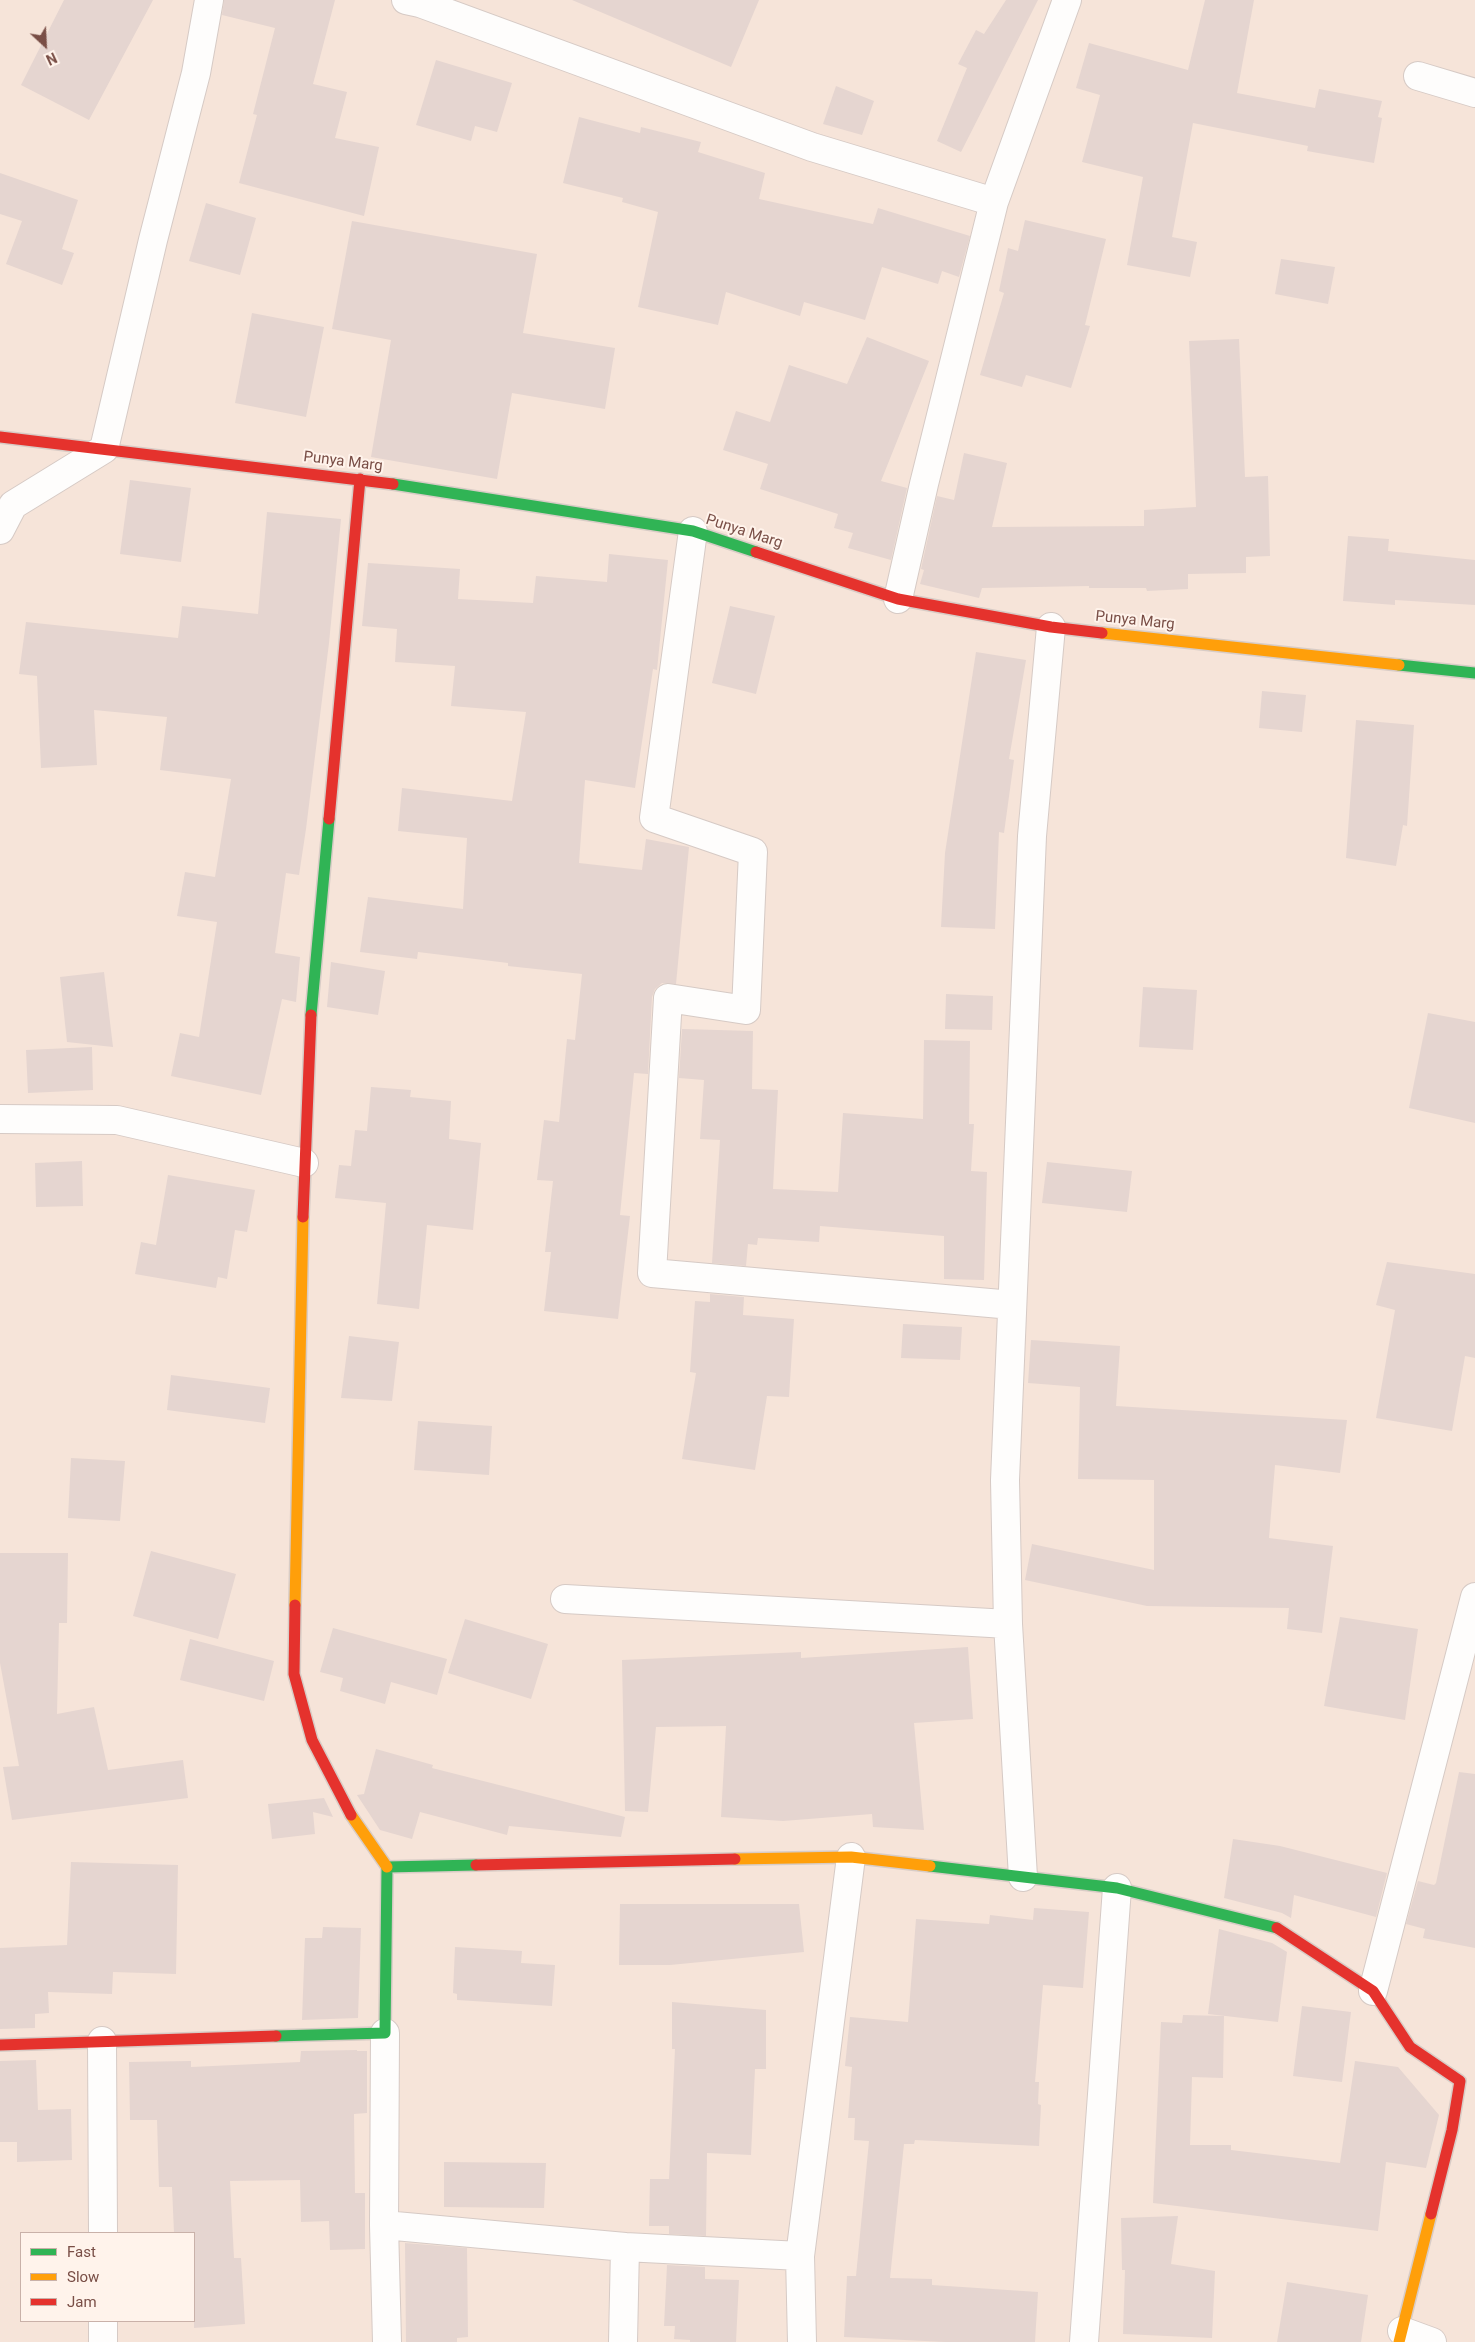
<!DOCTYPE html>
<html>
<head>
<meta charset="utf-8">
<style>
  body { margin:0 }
  #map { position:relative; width:1475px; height:2342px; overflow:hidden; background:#f8efe8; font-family:Roboto,sans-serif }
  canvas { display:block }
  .legend { position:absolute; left:20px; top:2232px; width:175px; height:90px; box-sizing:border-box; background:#fff3eb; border:1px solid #c9b1a9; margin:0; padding:6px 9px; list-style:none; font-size:15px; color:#794e46 }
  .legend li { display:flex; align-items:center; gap:10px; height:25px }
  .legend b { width:25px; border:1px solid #c9b1a9 }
  .north { position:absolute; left:20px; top:20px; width:50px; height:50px; -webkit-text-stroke:4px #fff3eb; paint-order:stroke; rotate:155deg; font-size:14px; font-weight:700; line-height:20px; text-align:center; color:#794e46 }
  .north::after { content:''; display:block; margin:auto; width:18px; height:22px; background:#794e46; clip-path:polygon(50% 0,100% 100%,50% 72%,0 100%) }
</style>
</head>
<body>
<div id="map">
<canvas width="1475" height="2342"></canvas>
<ul class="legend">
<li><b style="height:6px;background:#30b455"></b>Fast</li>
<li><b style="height:6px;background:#ff9f0a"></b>Slow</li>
<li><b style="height:6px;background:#e5322d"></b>Jam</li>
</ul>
<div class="north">N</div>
</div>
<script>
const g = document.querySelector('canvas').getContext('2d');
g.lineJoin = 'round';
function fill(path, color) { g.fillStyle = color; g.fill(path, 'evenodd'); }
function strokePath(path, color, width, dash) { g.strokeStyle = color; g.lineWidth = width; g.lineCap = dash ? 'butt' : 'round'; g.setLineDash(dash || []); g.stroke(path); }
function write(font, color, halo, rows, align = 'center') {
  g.font = font + ' Roboto,sans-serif'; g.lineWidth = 4; g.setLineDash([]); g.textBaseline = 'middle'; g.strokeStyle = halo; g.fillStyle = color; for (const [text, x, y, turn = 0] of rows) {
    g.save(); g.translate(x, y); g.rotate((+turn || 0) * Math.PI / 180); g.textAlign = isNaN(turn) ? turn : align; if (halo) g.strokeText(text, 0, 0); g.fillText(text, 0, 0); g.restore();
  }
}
const residential = new Path2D(`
  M 0,0 L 1475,0 L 1475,2342 L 0,2342 ZM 21,2233 L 194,2233 L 194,2321 L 21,2321 Z`);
const building = new Path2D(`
  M 64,0 L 153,0 L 89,120 L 21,85 Z
  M 224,0 L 335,0 L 313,84 L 347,92 L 335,138 L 379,147 L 364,216 L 239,183 L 257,115 L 253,114 L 275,28 L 222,15 Z
  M 572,0 L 759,0 L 731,67 Z
  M 1006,0 L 1038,0 L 961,152 L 937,141 L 967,68 L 958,64 L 976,30 L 984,34 Z
  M 1205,0 L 1254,0 L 1237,93 L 1315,108 L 1319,89 L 1382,101 L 1378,117 L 1382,118 L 1374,163 L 1307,151 L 1308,146 L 1193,123 L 1172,237 L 1197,242 L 1190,277 L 1127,265 L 1143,177 L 1082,162 L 1100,95 L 1076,88 L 1089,43 L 1188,70 Z
  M 436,60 L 512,83 L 497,132 L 475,126 L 471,141 L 416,125 Z
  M 836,86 L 874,101 L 862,135 L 823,124 Z
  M 579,117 L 640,133 L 641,127 L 701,142 L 698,152 L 765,173 L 759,199 L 873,224 L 878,208 L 970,236 L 959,277 L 942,271 L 938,284 L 882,267 L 865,320 L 804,302 L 800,316 L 726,292 L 718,325 L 638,307 L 658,212 L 622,202 L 623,198 L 563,183 Z
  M 0,173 L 78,200 L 62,249 L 74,253 L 62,285 L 6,264 L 22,221 L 0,214 Z
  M 206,203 L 256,218 L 240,275 L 189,261 Z
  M 1025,220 L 1106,239 L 1085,325 L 1090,326 L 1071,388 L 1026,375 L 1022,387 L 980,375 L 1004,293 L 999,291 L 1008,248 L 1018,251 Z
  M 352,221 L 537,254 L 523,333 L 615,348 L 605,409 L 512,393 L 497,479 L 371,457 L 391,340 L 332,329 Z
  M 1281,259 L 1335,267 L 1328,304 L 1275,294 Z
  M 252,313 L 324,327 L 306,417 L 235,403 Z
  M 867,337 L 929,361 L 881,481 L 907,488 L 891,560 L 848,548 L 853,533 L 834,528 L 838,514 L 760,489 L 768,464 L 723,450 L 736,411 L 770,422 L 789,365 L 847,384 Z
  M 1239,339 L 1245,477 L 1268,476 L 1270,556 L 1246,557 L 1246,573 L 1188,574 L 1188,589 L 1147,591 L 1146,588 L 1089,588 L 1089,586 L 982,588 L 979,598 L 920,584 L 924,570 L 921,569 L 937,496 L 954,500 L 964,453 L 1007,463 L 992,527 L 1144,526 L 1144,510 L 1196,507 L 1189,341 Z
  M 130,480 L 191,488 L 181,562 L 120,554 Z
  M 267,512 L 341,519 L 329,643 L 306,829 L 299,875 L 286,873 L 275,953 L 300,957 L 296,1002 L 282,999 L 261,1095 L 171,1076 L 180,1033 L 199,1037 L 217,922 L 177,916 L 185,872 L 215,877 L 231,779 L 160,770 L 167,717 L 94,710 L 97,765 L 41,768 L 37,676 L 19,674 L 26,622 L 178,638 L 182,606 L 258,614 Z
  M 1348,536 L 1389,539 L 1388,551 L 1475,560 L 1475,605 L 1395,600 L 1395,605 L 1343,601 Z
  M 609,554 L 668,560 L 657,670 L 653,669 L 635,788 L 585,780 L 579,863 L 642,870 L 646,839 L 689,847 L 676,984 L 662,983 L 655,989 L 652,997 L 648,1074 L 634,1073 L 620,1215 L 630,1216 L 618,1319 L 544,1311 L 551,1252 L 545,1252 L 553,1181 L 537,1180 L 544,1120 L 559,1122 L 567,1039 L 575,1040 L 582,974 L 508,966 L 508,963 L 418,952 L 417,959 L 360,952 L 368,897 L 463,909 L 467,838 L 398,831 L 402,788 L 512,801 L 526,712 L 451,706 L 455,666 L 395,662 L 397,629 L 362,626 L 368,563 L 460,569 L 458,599 L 533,603 L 536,576 L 607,582 Z
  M 730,606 L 775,616 L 756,694 L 712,683 Z
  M 976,652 L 1026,660 L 1009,759 L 1014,760 L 1004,833 L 999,832 L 995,929 L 941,927 L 945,853 Z
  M 1262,691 L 1306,695 L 1302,732 L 1259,728 Z
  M 1356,720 L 1414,725 L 1407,826 L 1403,825 L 1396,866 L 1346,858 Z
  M 331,962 L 385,971 L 378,1015 L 327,1007 Z
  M 104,972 L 113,1047 L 67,1042 L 60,977 Z
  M 1143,987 L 1197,990 L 1193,1050 L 1139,1047 Z
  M 946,994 L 993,996 L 992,1030 L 945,1029 Z
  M 1428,1013 L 1475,1022 L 1475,1123 L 1409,1108 Z
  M 682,1029 L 753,1031 L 752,1089 L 778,1090 L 773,1189 L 838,1192 L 843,1113 L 923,1119 L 924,1040 L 970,1041 L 969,1124 L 974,1124 L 971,1171 L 987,1172 L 984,1280 L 944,1279 L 944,1236 L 820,1226 L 819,1242 L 758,1238 L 757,1245 L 748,1244 L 746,1266 L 712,1263 L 720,1140 L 700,1139 L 704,1080 L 679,1078 Z
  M 92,1047 L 93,1090 L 28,1093 L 26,1050 Z
  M 371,1087 L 411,1090 L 410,1097 L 451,1101 L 449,1139 L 481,1143 L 473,1230 L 427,1225 L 419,1309 L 377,1304 L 386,1203 L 335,1198 L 339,1165 L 351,1166 L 355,1130 L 367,1131 Z
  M 82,1161 L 83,1206 L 36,1207 L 35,1163 Z
  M 1047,1162 L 1132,1171 L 1127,1212 L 1042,1203 Z
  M 168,1175 L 255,1190 L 247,1232 L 235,1230 L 227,1279 L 218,1277 L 216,1288 L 135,1274 L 141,1242 L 156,1245 Z
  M 1387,1262 L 1475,1274 L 1475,1358 L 1465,1356 L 1452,1431 L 1376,1418 L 1395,1310 L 1376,1305 Z
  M 710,1294 L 744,1297 L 743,1315 L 794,1319 L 789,1397 L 767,1396 L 755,1470 L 682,1459 L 696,1373 L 690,1372 L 695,1301 L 710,1302 Z
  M 903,1324 L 962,1327 L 960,1360 L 901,1358 Z
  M 349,1336 L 399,1342 L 392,1401 L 341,1398 Z
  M 1031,1340 L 1120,1346 L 1116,1406 L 1347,1420 L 1340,1473 L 1275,1465 L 1269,1538 L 1333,1546 L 1322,1633 L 1287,1629 L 1289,1608 L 1147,1606 L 1025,1580 L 1032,1544 L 1154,1570 L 1154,1480 L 1078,1479 L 1080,1387 L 1028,1383 Z
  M 171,1375 L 270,1388 L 265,1423 L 167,1410 Z
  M 418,1421 L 492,1426 L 489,1475 L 414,1470 Z
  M 71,1458 L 125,1461 L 120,1521 L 68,1518 Z
  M 151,1551 L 236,1574 L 218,1639 L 133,1616 Z
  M 0,1553 L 68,1553 L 67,1623 L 59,1623 L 57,1714 L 94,1707 L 108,1770 L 183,1760 L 188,1798 L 12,1820 L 3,1767 L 19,1766 L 0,1663 Z
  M 1340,1617 L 1418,1629 L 1405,1720 L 1324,1706 Z
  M 465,1619 L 548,1644 L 531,1699 L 448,1673 Z
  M 333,1628 L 447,1659 L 437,1695 L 391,1682 L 385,1704 L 340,1691 L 343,1678 L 320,1672 Z
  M 190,1639 L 274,1661 L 264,1701 L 180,1680 Z
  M 968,1647 L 973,1719 L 914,1723 L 924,1830 L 873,1827 L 872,1814 L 783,1821 L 721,1817 L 726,1726 L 656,1727 L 648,1812 L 625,1811 L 622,1660 L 801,1652 L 801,1658 Z
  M 376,1749 L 433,1765 L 432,1768 L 625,1817 L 621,1837 L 509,1826 L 507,1835 L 420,1812 L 412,1839 L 380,1830 L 357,1795 L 364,1794 Z
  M 1459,1772 L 1475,1774 L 1475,1948 L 1423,1938 L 1425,1929 L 1406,1924 L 1418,1881 L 1434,1885 L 1436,1883 Z
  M 324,1798 L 333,1817 L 313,1812 L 315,1834 L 272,1839 L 268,1804 Z
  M 1233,1839 L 1280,1846 L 1387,1873 L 1376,1917 L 1294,1895 L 1291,1918 L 1282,1913 L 1224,1898 Z
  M 71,1862 L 178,1865 L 176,1974 L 113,1972 L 112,1994 L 48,1992 L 49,2013 L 35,2014 L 35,2028 L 0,2029 L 0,1948 L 67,1945 Z
  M 620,1904 L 799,1904 L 804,1952 L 670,1965 L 619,1965 Z
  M 1034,1908 L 1089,1912 L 1083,1988 L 1043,1985 L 1035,2082 L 1039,2082 L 1038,2104 L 1041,2105 L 1039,2146 L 915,2140 L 914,2144 L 904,2144 L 890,2278 L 932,2279 L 932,2285 L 1038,2292 L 1035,2342 L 945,2342 L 844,2337 L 847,2276 L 856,2276 L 869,2141 L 854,2140 L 855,2118 L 848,2118 L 852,2067 L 845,2066 L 850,2017 L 908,2022 L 916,1919 L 989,1924 L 990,1915 L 1033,1920 Z
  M 323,1927 L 361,1928 L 358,2018 L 302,2020 L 305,1938 L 322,1938 Z
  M 1219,1929 L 1272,1943 L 1287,1952 L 1278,2022 L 1208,2014 Z
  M 455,1947 L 522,1951 L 521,1963 L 555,1965 L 552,2006 L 457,2000 L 457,1994 L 453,1993 Z
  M 672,2002 L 766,2010 L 766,2069 L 755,2069 L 751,2155 L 707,2153 L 706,2236 L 669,2234 L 669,2226 L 649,2226 L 650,2179 L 669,2179 L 675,2049 L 672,2049 Z
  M 1302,2006 L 1351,2012 L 1342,2082 L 1293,2076 Z
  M 1183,2015 L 1224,2016 L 1223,2078 L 1192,2077 L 1190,2145 L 1231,2145 L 1231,2150 L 1340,2163 L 1355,2061 L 1398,2067 L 1439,2115 L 1426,2168 L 1386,2162 L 1378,2231 L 1153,2203 L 1161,2022 L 1182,2023 Z
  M 357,2050 L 357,2051 L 367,2051 L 367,2113 L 354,2114 L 355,2193 L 365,2193 L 365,2249 L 330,2250 L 329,2221 L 301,2222 L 300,2180 L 230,2181 L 234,2258 L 241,2258 L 245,2324 L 194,2328 L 194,2233 L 174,2233 L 172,2187 L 159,2187 L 157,2120 L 130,2120 L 129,2062 L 191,2061 L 191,2067 L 300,2062 L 301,2051 Z
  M 36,2060 L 38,2110 L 71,2109 L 72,2160 L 17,2162 L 17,2142 L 0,2142 L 0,2061 Z
  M 444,2162 L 546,2163 L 544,2208 L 444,2207 Z
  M 1178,2216 L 1171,2264 L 1215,2271 L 1212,2338 L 1123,2334 L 1125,2270 L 1122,2270 L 1121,2218 Z
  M 405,2243 L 467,2248 L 468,2337 L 457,2338 L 457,2342 L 406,2342 Z
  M 667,2265 L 705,2267 L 705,2279 L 739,2280 L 736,2342 L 690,2342 L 690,2340 L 674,2339 L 675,2326 L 664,2326 Z
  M 1287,2282 L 1368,2295 L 1361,2342 L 1277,2342 Z`);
const street = new Path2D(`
  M 406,0 L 420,3 L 812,147 L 994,202
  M 1418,76 L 1475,93
  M 0,530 L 13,505 L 104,449 L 153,240 L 196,73 L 209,0
  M 693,531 L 654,818 L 753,852 L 746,1010 L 668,998 L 652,1273 L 1012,1305
  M 898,599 L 924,484 L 994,202 L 1067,0
  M 0,1119 L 117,1120 L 304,1163
  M 565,1599 L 1008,1624
  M 1023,1877 L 1008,1624 L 1005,1480 L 1032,836 L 1051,627
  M 1373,1991 L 1475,1597
  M 385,2033 L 384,2225 L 387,2342
  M 102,2041 L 103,2233
  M 384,2225 L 625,2247
  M 103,2321 L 103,2342
  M 1402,2331 L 1432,2342
  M 623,2342 L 625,2247 L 800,2256
  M 802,2342 L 800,2256 L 851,1857
  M 1084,2342 L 1117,1888`);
const fast = new Path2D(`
  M 393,484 L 693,531 L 756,552
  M 1399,665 L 1475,673
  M 311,1015 L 329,819
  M 930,1866 L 1117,1888 L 1277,1928
  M 276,2036 L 385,2033 L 387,1867 L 476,1865`);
const slow = new Path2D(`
  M 1102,633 L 1399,665
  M 295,1605 L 303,1217
  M 351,1815 L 387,1867
  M 735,1859 L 851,1857 L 930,1866
  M 1399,2342 L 1431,2214`);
const jam = new Path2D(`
  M 0,437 L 393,484
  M 756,552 L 898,599 L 1051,627 L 1102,633
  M 329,819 L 360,479
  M 303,1217 L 311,1015
  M 295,1605 L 294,1674 L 312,1740 L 351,1815
  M 476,1865 L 735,1859
  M 1277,1928 L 1373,1991 L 1410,2047 L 1460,2081 L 1452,2130 L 1431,2214
  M 0,2045 L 276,2036`);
const streetNames = [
  ["Punya Marg",343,462,7],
  ["Punya Marg",744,532,18],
  ["Punya Marg",1135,621,6]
];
fill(residential, '#f6e4d9');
fill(building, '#e5d5d0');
strokePath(street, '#d6cac5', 30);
strokePath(fast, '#d8ccc6', 14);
strokePath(slow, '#d8ccc6', 14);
strokePath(jam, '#d8ccc6', 14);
strokePath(street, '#fefdfc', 28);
strokePath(fast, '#30b455', 11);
strokePath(slow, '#ff9f0a', 11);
strokePath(jam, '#e5322d', 11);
write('15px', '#794e46', '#fff3eb', streetNames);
</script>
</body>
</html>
